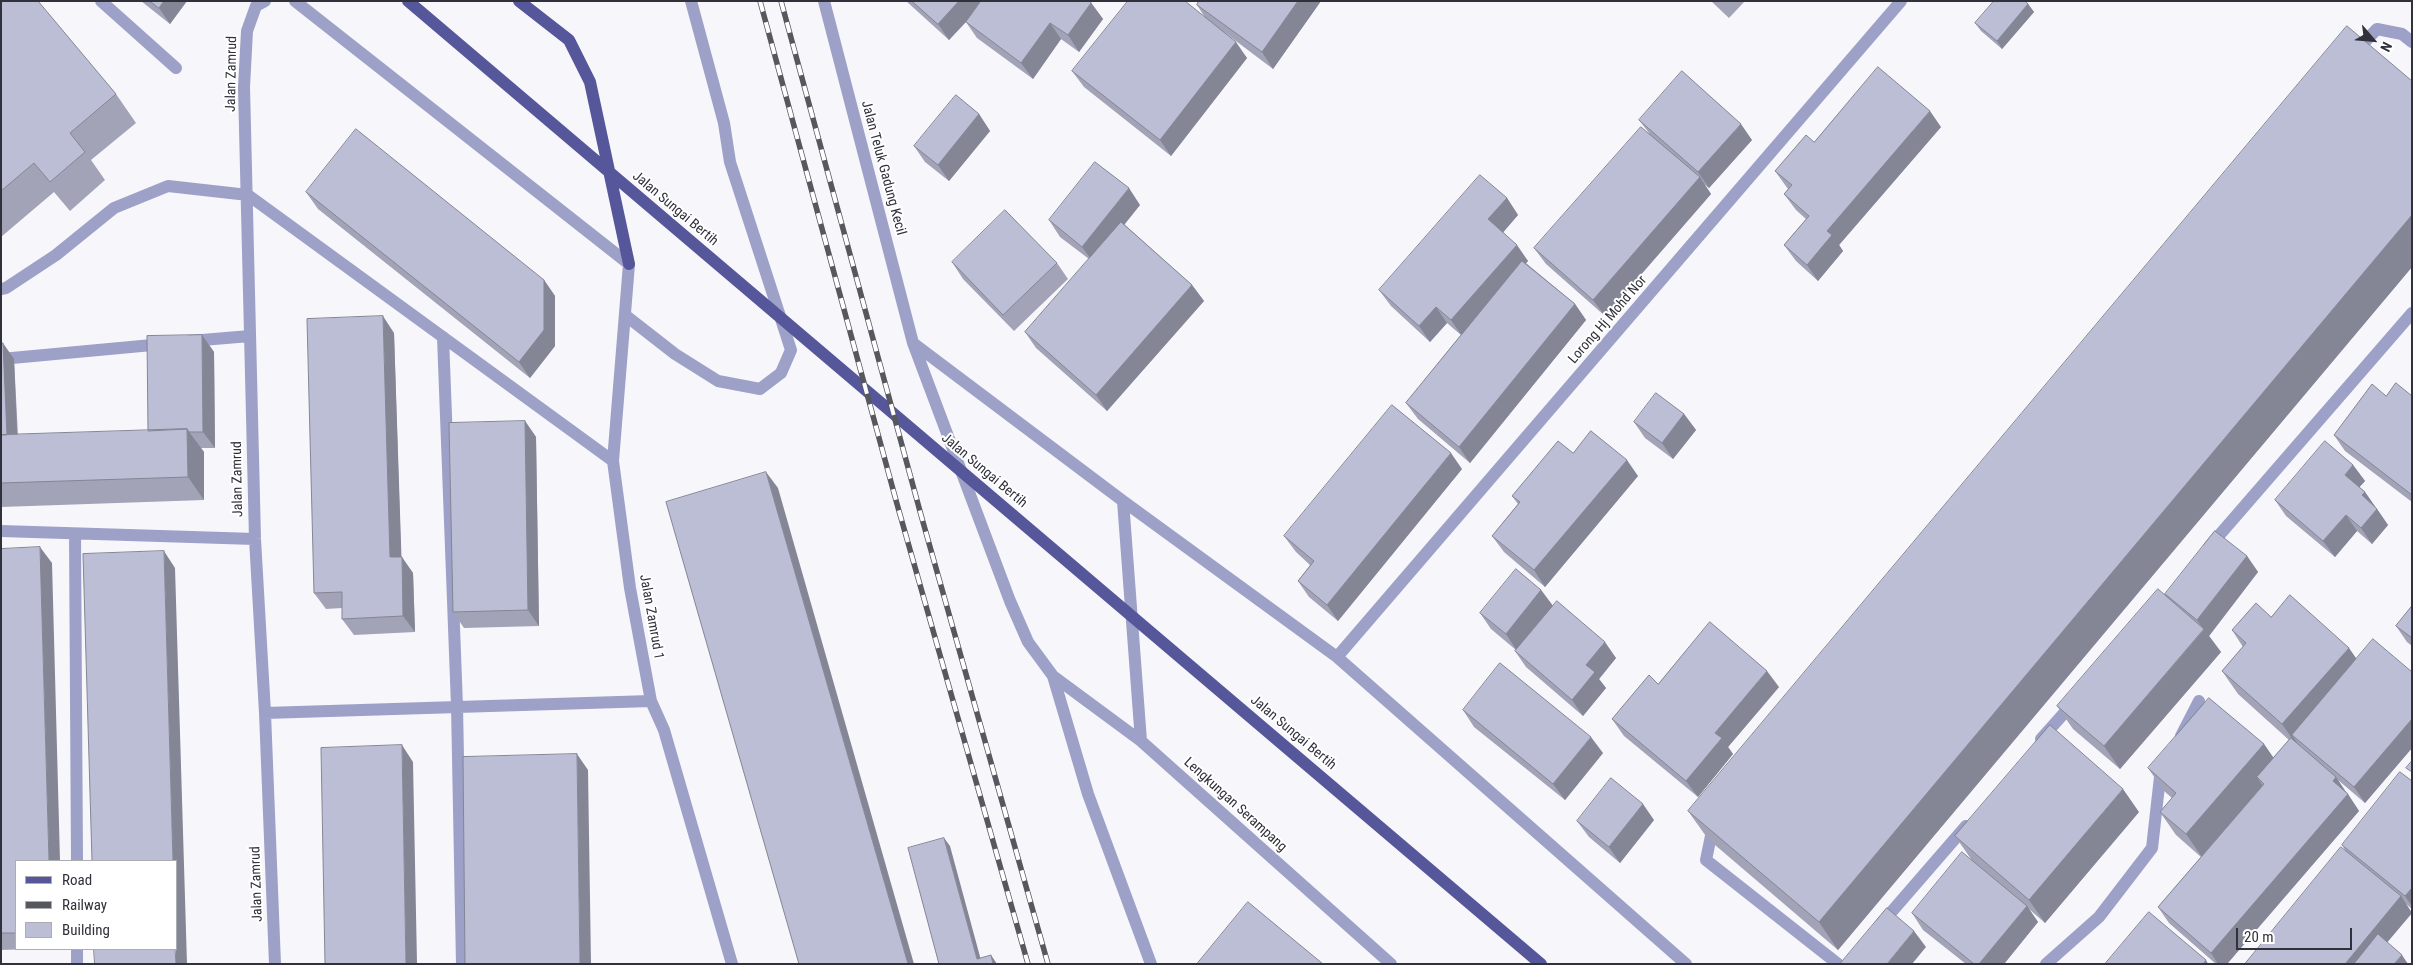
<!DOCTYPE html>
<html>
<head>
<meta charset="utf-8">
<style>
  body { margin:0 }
  #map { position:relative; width:2413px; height:965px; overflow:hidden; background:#f6f6fb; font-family:"Roboto Condensed",sans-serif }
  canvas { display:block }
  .frame { position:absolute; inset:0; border:2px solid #30313a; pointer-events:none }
  .legend { position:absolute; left:15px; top:860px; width:162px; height:90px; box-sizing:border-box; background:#fff; border:1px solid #acadb0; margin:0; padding:6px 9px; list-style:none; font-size:15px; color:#30313a }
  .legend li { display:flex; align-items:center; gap:10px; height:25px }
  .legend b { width:25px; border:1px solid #acadb0 }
  .north { position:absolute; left:2348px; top:15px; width:50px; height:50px; -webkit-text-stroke:4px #fff; paint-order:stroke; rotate:117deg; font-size:14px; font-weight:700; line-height:20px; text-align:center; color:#30313a }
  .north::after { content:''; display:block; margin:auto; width:18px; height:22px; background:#30313a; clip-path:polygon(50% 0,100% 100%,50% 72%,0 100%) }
  .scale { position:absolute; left:2236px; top:928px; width:116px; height:22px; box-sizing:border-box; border:2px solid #30313a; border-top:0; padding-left:6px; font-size:15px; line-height:18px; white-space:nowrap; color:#30313a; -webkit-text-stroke:4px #fff; paint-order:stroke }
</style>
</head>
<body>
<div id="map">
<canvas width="2413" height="965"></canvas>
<div class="frame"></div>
<ul class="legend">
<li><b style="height:6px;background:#56569b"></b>Road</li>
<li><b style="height:6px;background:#56575f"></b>Railway</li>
<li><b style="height:14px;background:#bcbed5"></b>Building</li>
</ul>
<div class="north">N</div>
<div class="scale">20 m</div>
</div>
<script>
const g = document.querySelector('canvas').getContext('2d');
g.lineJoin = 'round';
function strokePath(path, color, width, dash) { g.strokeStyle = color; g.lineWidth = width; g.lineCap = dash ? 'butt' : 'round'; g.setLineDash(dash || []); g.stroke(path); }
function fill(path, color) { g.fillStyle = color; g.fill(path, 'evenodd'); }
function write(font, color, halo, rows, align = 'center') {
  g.font = font + ' "Roboto Condensed",sans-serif'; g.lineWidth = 4; g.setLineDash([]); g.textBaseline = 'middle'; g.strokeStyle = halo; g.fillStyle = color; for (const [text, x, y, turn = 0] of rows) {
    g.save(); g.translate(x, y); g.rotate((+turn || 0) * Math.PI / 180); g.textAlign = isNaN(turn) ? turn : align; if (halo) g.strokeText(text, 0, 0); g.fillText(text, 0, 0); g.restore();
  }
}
const minor = new Path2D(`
  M 101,1 L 176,68
  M 265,1 L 256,6 L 247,31 L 244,87 L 255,539 L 265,713 L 275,964
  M 295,1 L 629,264 L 613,461 L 630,588 L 651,701 L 664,730 L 732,964
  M 824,1 L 913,343 L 1010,601 L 1028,642 L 1053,676 L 1141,741 L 1391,964
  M 2353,54 L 2377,29 L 2402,34 L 2412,42
  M 1,289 L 6,288 L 56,255 L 114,208 L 168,186 L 248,195 L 613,461
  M 625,315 L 675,354 L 718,381 L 760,389 L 781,373 L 791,350 L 730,162 L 724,123 L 691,1
  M 443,337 L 457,706 L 462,964
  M 190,341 L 250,336
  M 913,343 L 1123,501 L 1337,657 L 1686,964
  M 1,359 L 163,344
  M 1123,501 L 1141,741
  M 1,531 L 255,539
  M 75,534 L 77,861
  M 2209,547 L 2412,313
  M 1337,657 L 1901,1
  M 1053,676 L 1088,794 L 1151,964
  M 265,713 L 651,701
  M 2181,736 L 2199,701
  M 2041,739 L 2074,702
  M 1716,827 L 1712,831 L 1706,860 L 1838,964
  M 1881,924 L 1966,826
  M 77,949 L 77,964
  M 2046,964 L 2099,917 L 2152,848 L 2160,777 L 2164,770`);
const major = new Path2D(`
  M 408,1 L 1541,964
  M 519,1 L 569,40 L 590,82 L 629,264`);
const rail = new Path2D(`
  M 760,1 L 897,504 L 1028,964
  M 781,1 L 921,515 L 1048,964`);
const wall = new Path2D(`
  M 1,1 L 116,94 L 136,123 L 91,160 L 105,180 L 70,211 L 54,192 L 1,237 Z
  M 141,1 L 187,1 L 170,24 Z
  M 906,1 L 1090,1 L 1103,19 L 1079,52 L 1061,39 L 1033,79 L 977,38 L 966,22 L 968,20 L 949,40 Z
  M 1199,1 L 1321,1 L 1273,69 L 1224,32 L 1247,58 L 1171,156 L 1084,87 L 1072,71 L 1206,19 L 1197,5 Z
  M 1711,1 L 1745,1 L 1729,18 Z
  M 2028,4 L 2034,12 L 2002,49 L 1981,31 L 1975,23 Z
  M 2412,81 L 2412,267 L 1838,950 L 1708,839 L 1688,811 Z
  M 979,114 L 990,131 L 949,181 L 925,162 L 914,146 Z
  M 1639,120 L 1752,140 L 1709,188 L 1704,184 L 1711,194 L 1605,316 L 1546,264 L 1534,248 L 1649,133 Z
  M 1941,127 L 1839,245 L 1843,251 L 1818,281 L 1796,261 L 1784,245 L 1806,219 L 1796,210 L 1784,194 L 1788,189 L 1775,171 L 1814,142 Z
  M 306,192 L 544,280 L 555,296 L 555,346 L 530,378 L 318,209 Z
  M 1507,198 L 1518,215 L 1503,232 L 1528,261 L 1526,263 L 1575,304 L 1586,320 L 1470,463 L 1418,419 L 1406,403 L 1461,335 L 1447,323 L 1430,342 L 1391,306 L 1379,290 Z
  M 1140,205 L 1124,224 L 1192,285 L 1204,301 L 1107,411 L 1036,348 L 1025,332 L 1089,259 L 1060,237 L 1049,220 Z
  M 952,262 L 1057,263 L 1068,279 L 1014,331 L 963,279 Z
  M 394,333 L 401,557 L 413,573 L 415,632 L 354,635 L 342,619 L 342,608 L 326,609 L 314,593 Z
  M 202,335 L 214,352 L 215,448 L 201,448 L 204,452 L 204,500 L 1,507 L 1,343 L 14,359 L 18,435 L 148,431 Z
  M 2386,396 L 2412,396 L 2412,502 L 2345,451 L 2334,435 Z
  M 1684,414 L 1696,430 L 1673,459 L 1645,438 L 1634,422 Z
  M 525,421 L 536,437 L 539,626 L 464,628 L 453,612 Z
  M 1573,453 L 1638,476 L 1545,587 L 1504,552 L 1492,536 L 1518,504 L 1512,496 Z
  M 2353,465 L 2365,481 L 2359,487 L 2365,492 L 2388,525 L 2372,544 L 2357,531 L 2335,557 L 2286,516 L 2275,500 Z
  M 1462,469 L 1338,621 L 1309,597 L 1298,581 L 1310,565 L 1296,552 L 1284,536 Z
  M 1,549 L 52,563 L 16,861 L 16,949 L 32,949 L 1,950 Z
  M 2247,556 L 2258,572 L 2209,636 L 2221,652 L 2120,769 L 2073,729 L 2057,706 L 2165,595 Z
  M 1541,590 L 1553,606 L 1616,658 L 1599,679 L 1606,688 L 1583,716 L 1526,667 L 1515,651 L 1516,650 L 1491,629 L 1480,613 Z
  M 2412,606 L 2412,646 L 2407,642 L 2396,626 Z
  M 2271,617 L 2356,659 L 2412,672 L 2412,748 L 2365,803 L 2338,780 L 2359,811 L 2227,964 L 2216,964 L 2169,923 L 2158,907 L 2201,857 L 2176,835 L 2160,812 L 2172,798 L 2164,791 L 2148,768 L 2264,744 L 2273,758 L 2289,740 L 2238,694 L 2222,671 L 2243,647 L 2232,630 Z
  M 1658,684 L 1779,687 L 1728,747 L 1733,754 L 1698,797 L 1624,736 L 1612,719 Z
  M 1463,710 L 1603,753 L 1565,800 L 1474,727 Z
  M 2412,781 L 2412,909 L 2406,904 L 2412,913 L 2387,942 L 2245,964 L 2345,850 L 2342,845 Z
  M 2139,812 L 2045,923 L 2029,909 L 2038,922 L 2004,964 L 1966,964 L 1923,930 L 1912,913 L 1971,859 L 1955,836 Z
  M 1654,820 L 1620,863 L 1589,837 L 1577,821 Z`);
const shadedWall = new Path2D(`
  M 164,1 L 187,1 L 170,24 L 159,8 Z
  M 959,1 L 985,1 L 949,40 L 938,24 Z
  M 1298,1 L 1321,1 L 1273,69 L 1262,52 Z
  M 1091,3 L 1103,19 L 1079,52 L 1068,35 Z
  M 2028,4 L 2034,12 L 2002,49 L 1997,41 Z
  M 1050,23 L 1061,39 L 1033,79 L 1021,63 Z
  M 1236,42 L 1247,58 L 1171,156 L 1160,140 Z
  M 1930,111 L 1941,127 L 1839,245 L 1843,251 L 1818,281 L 1807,265 L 1827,231 Z
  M 979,114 L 990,131 L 949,181 L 938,165 Z
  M 1741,124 L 1752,140 L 1709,188 L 1698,172 Z
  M 1700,177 L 1711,194 L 1605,316 L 1593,300 Z
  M 1129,188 L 1140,205 L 1094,263 L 1082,247 Z
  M 1507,198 L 1518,215 L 1500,236 L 1488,219 Z
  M 2412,215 L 2412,267 L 1838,950 L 1819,922 Z
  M 1517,245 L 1528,261 L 1462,336 L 1451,320 Z
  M 544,280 L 555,296 L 555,346 L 530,378 L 519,362 Z
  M 1192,285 L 1204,301 L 1107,411 L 1096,395 Z
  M 1575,304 L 1586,320 L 1470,463 L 1459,447 Z
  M 1436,307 L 1447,323 L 1430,342 L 1419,326 Z
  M 383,316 L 394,333 L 402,573 L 390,557 Z
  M 202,335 L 214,352 L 215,448 L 203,432 Z
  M 3,343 L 14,359 L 18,454 L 7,438 Z
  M 1684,414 L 1696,430 L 1673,459 L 1662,443 Z
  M 525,421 L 536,437 L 539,626 L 528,610 Z
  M 187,429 L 204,452 L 204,500 L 188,477 Z
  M 1451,453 L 1462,469 L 1338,621 L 1327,605 Z
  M 1627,460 L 1638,476 L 1545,587 L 1534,570 Z
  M 2353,465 L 2365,481 L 2356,491 L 2345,475 Z
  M 766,472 L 778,488 L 914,964 L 908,964 Z
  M 2365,492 L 2376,508 L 2362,495 Z
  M 2377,509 L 2388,525 L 2372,544 L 2361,528 Z
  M 2346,515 L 2357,531 L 2335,557 L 2323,541 Z
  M 40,547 L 52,563 L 60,861 L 49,861 Z
  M 164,551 L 175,568 L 187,964 L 176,964 L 176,861 L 173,861 Z
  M 2247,556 L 2258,572 L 2209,636 L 2221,652 L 2120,769 L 2104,746 L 2204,630 L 2197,620 Z
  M 402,557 L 413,573 L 415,632 L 403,616 Z
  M 1541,590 L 1553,606 L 1517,651 L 1506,634 Z
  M 1605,642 L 1616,658 L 1599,679 L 1606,688 L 1583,716 L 1572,700 L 1586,665 Z
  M 2349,648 L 2365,671 L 2292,735 L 2299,745 L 2298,747 L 2282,724 Z
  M 1767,671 L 1779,687 L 1728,747 L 1733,754 L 1698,797 L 1686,781 L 1715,733 Z
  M 2412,719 L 2412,748 L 2365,803 L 2354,787 Z
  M 1591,737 L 1603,753 L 1565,800 L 1553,784 Z
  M 2264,744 L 2280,767 L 2257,777 L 2263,786 L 2202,857 L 2186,834 Z
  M 402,745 L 413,762 L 417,964 L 406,964 Z
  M 577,754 L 588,770 L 591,964 L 580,964 Z
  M 2336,777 L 2347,794 L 2333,781 Z
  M 2123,789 L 2139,812 L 2045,923 L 2029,900 Z
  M 2348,794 L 2359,811 L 2227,964 L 2218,964 L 2211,953 Z
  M 1643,804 L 1654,820 L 1620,863 L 1609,847 Z
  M 944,838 L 950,846 L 982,964 L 977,959 Z
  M 2412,888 L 2412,906 L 2405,896 Z
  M 2401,896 L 2412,913 L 2369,964 L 2345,964 Z
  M 2027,906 L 2038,922 L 2004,964 L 1979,964 Z
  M 1914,931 L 1926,947 L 1912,964 L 1887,964 Z
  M 991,955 L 997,964 L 993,964 Z
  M 2402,955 L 2408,964 L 2394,964 Z
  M 2206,960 L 2208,964 L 2203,964 Z`);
const building = new Path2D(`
  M 1,1 L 38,1 L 116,94 L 70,133 L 85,152 L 50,182 L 34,163 L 1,191 Z
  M 150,1 L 164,1 L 159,8 Z
  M 912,1 L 959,1 L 938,24 Z
  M 981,1 L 1090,1 L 1091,3 L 1068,35 L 1050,23 L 1021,63 L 966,22 Z
  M 1128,1 L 1185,1 L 1236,42 L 1160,140 L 1072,71 Z
  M 1199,1 L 1298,1 L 1262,52 L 1197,5 Z
  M 1994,1 L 2025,1 L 2028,4 L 1997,41 L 1975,23 Z
  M 2347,26 L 2412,81 L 2412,215 L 1819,922 L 1688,811 Z
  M 1878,67 L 1930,111 L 1827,231 L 1832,235 L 1807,265 L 1784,245 L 1809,216 L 1784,194 L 1792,185 L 1775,171 L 1806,135 L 1814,142 Z
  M 1682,71 L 1741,124 L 1698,172 L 1639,120 Z
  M 956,95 L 979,114 L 938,165 L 914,146 Z
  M 1641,127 L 1700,177 L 1593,300 L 1534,248 Z
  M 356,129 L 544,280 L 544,330 L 519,362 L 306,192 Z
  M 1095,162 L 1129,188 L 1082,247 L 1049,220 Z
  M 1480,175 L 1507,198 L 1488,219 L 1517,245 L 1451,320 L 1436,307 L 1419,326 L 1379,290 Z
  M 1005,210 L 1057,263 L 1003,315 L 952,262 Z
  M 1121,222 L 1192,285 L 1096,395 L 1025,332 Z
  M 1522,261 L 1575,304 L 1459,447 L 1406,403 Z
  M 383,316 L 390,557 L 402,557 L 403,616 L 342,619 L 342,592 L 314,593 L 307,319 Z
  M 202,335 L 203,432 L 189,432 L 187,429 L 148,431 L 147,336 Z
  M 1,343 L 3,343 L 7,435 L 1,435 Z
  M 2396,383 L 2412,396 L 2412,495 L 2334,435 L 2372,384 L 2386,396 Z
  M 1656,393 L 1684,414 L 1662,443 L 1634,422 Z
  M 1392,405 L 1451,453 L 1327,605 L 1298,581 L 1314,561 L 1284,536 Z
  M 525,421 L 528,610 L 453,612 L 449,423 Z
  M 187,429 L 188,477 L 1,483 L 1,435 Z
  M 1591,431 L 1627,460 L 1534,570 L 1492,536 L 1520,502 L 1512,496 L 1558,441 L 1573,453 Z
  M 2325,441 L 2353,465 L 2345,475 L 2365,492 L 2362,495 L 2377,509 L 2361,528 L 2346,515 L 2323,541 L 2275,500 Z
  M 766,472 L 908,964 L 799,964 L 666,502 Z
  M 2215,531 L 2247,556 L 2197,620 L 2165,594 Z
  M 40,547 L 49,861 L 16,861 L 16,933 L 1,933 L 1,549 Z
  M 164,551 L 173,861 L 92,861 L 83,554 Z
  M 1516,569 L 1541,590 L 1506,634 L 1480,613 Z
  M 2158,589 L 2204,629 L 2104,746 L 2057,706 Z
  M 2290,595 L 2349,648 L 2282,724 L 2222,671 L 2246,643 L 2232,630 L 2256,603 L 2271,617 Z
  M 1557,601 L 1605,642 L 1586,665 L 1595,672 L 1572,700 L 1515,651 Z
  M 2412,606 L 2412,638 L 2396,626 Z
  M 1710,622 L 1767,671 L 1715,733 L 1722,738 L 1686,781 L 1612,719 L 1649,675 L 1658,684 Z
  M 2373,639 L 2412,672 L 2412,719 L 2354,787 L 2292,735 Z
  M 1500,663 L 1591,737 L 1553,784 L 1463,710 Z
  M 2209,698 L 2264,744 L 2186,834 L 2160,812 L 2176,793 L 2148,768 Z
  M 2050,725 L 2123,789 L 2029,900 L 1955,836 Z
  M 2291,738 L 2336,777 L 2333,781 L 2348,794 L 2211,953 L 2158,907 L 2264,784 L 2257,777 Z
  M 402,745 L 406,964 L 325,964 L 321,748 Z
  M 577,754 L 580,964 L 465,964 L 463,757 Z
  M 2412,761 L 2412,772 L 2406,768 Z
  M 2400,772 L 2412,781 L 2412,888 L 2405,896 L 2342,845 Z
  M 1611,778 L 1643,804 L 1609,847 L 1577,821 Z
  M 944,838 L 977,959 L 991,955 L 993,964 L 939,964 L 908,848 Z
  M 2341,847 L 2401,896 L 2345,964 L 2245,964 Z
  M 1962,852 L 2027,906 L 1979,964 L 1974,964 L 1912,913 Z
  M 1248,902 L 1323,964 L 1197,964 Z
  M 1887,908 L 1914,931 L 1887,964 L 1840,964 Z
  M 2149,912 L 2206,960 L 2203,964 L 2105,964 Z
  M 2378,934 L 2402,955 L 2394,964 L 2354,964 Z
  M 94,949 L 175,949 L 176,964 L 95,964 Z`);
const streetNames = [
  ["Jalan Zamrud",232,74,-89],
  ["Jalan Teluk Gadung Kecil",883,168,75],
  ["Jalan Sungai Bertih",675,209,40],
  ["Lorong Hj Mohd Nor",1608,320,-49],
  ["Jalan Sungai Bertih",984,471,40],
  ["Jalan Zamrud",238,479,-91],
  ["Jalan Zamrud 1",651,617,80],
  ["Jalan Sungai Bertih",1293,733,40],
  ["Lengkungan Serampang",1235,805,42],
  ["Jalan Zamrud",257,884,-92]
];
strokePath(minor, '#9da0c7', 12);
strokePath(major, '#56569b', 12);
strokePath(rail, '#56575f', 5.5);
strokePath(rail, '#fff', 4, [11]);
fill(wall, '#a2a3b7');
fill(shadedWall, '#848595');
fill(building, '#bcbed5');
strokePath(building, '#848595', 1);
write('14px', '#30313a', '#fff', streetNames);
</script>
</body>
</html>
